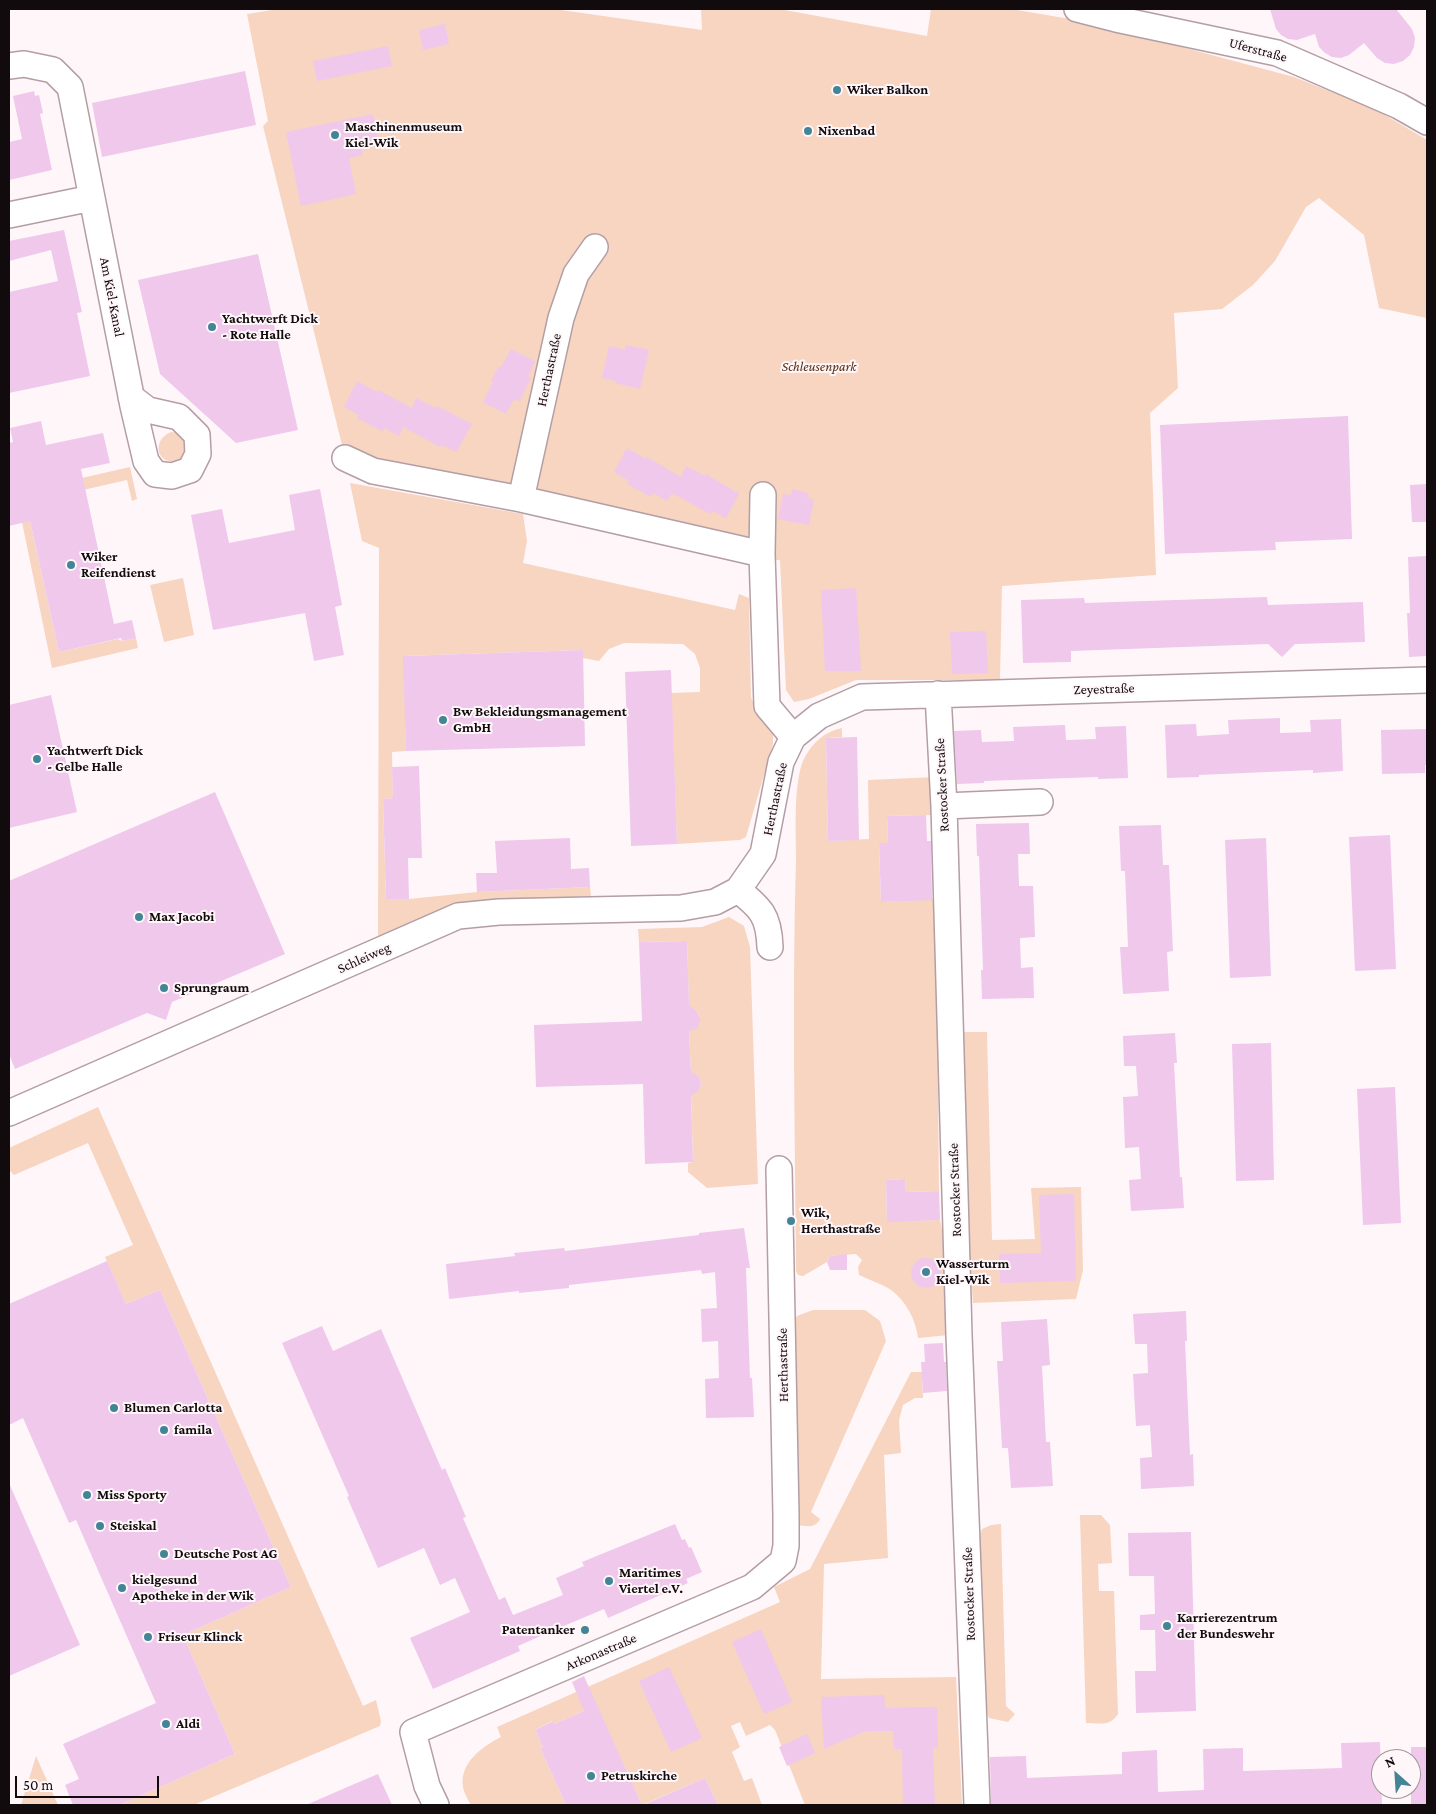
<!DOCTYPE html>
<html>
<head>
<meta charset="utf-8">
<style>
  body { margin:0 }
  #map { position:relative; width:1436px; height:1814px; overflow:hidden; background:#fff6f9; font-family:"Crimson Pro",serif }
  canvas { display:block }
  .frame { position:absolute; inset:0; border:10px solid #110b0d; pointer-events:none }
  .north { position:absolute; left:1371px; top:1749px; width:50px; height:50px; box-sizing:border-box; background:#fff6f9; border:1px solid #a0989b; border-radius:50%; rotate:334deg; font-size:14px; font-weight:700; line-height:20px; text-align:center; color:#110b0d }
  .north::after { content:''; display:block; margin:auto; width:18px; height:22px; background:#438597; clip-path:polygon(50% 0,100% 100%,50% 72%,0 100%) }
  .scale { position:absolute; left:15px; top:1776px; width:144px; height:22px; box-sizing:border-box; border:2px solid #110b0d; border-top:0; padding-left:6px; font-size:15px; line-height:18px; white-space:nowrap; color:#110b0d; -webkit-text-stroke:4px #fff6f9; paint-order:stroke }
</style>
</head>
<body>
<div id="map">
<canvas width="1436" height="1814"></canvas>
<div class="frame"></div>
<div class="north">N</div>
<div class="scale">50 m</div>
</div>
<script>
const g = document.querySelector('canvas').getContext('2d');
g.lineJoin = 'round';
function fill(path, color) { g.fillStyle = color; g.fill(path, 'evenodd'); }
function strokePath(path, color, width, dash) { g.strokeStyle = color; g.lineWidth = width; g.lineCap = dash ? 'butt' : 'round'; g.setLineDash(dash || []); g.stroke(path); }
function write(font, color, halo, rows, align = 'center') {
  g.font = font + ' "Crimson Pro",serif'; g.lineWidth = 4; g.setLineDash([]); g.textBaseline = 'middle'; g.strokeStyle = halo; g.fillStyle = color; for (const [text, x, y, turn = 0] of rows) {
    g.save(); g.translate(x, y); g.rotate((+turn || 0) * Math.PI / 180); g.textAlign = isNaN(turn) ? turn : align; if (halo) g.strokeText(text, 0, 0); g.fillText(text, 0, 0); g.restore();
  }
}
const green = new Path2D(`
  M 278,9 L 554,9 L 702,30 L 701,9 L 779,9 L 927,36 L 931,9 L 1011,9 L 1088,22 L 1294,77 L 1375,109 L 1427,140 L 1427,318 L 1379,308 L 1364,235 L 1319,198 L 1306,207 L 1275,261 L 1253,285 L 1222,309 L 1174,313 L 1178,388 L 1150,413 L 1156,575 L 1002,586 L 1000,680 L 856,680 L 809,699 L 794,702 L 786,690 L 780,560 L 762,561 L 373,471 L 343,449 L 263,126 L 268,121 L 247,14 Z
  M 171,432 L 181,433 L 188,441 L 184,459 C 158,470 149,441 171,432 Z
  M 130,467 L 137,499 L 132,501 L 127,480 L 26,503 L 59,652 L 118,639 L 122,641 L 136,638 L 138,648 L 52,668 L 16,493 Z
  M 350,483 L 523,514 L 527,541 L 523,563 L 735,610 L 739,594 L 749,598 L 751,697 L 756,709 L 773,729 L 773,744 L 746,837 L 740,840 L 677,844 L 671,693 L 700,692 L 700,668 L 695,654 L 683,644 L 624,643 L 609,649 L 599,661 L 583,658 L 582,650 L 404,656 L 406,751 L 392,752 L 393,798 L 383,799 L 386,899 L 409,899 L 477,892 L 590,887 L 591,896 L 464,904 L 378,940 L 379,548 L 362,541 Z
  M 183,578 L 194,635 L 164,642 L 150,585 Z
  M 842,728 L 842,737 L 826,738 L 828,841 L 869,839 L 868,780 L 935,777 L 936,815 L 887,816 L 888,843 L 879,844 L 881,902 L 936,899 L 939,1191 L 906,1192 L 905,1179 L 886,1180 L 887,1221 L 940,1220 L 943,1234 L 949,1335 L 918,1338 C 916,1320 906,1301 891,1290 C 882,1284 869,1280 859,1275 L 858,1267 L 862,1260 L 856,1254 L 830,1256 L 827,1262 L 803,1276 L 798,1275 L 796,1271 C 795,1133 792,995 796,858 C 796,832 793,778 805,757 C 813,742 826,731 842,728 Z
  M 729,917 L 744,926 L 750,947 L 758,1184 L 707,1188 L 688,1172 L 688,1163 L 693,1162 L 691,1093 L 700,1089 L 701,1082 L 699,1076 L 691,1073 L 689,1031 L 700,1023 L 700,1018 L 697,1012 L 689,1008 L 687,941 L 639,942 L 638,929 L 702,927 Z
  M 963,1032 L 987,1032 L 992,1240 L 1035,1239 L 1031,1188 L 1081,1187 L 1083,1270 L 1076,1299 L 973,1303 L 969,1241 Z
  M 98,1107 L 363,1706 L 376,1700 L 381,1721 L 380,1726 L 194,1805 L 119,1805 L 235,1754 L 183,1635 L 291,1587 L 160,1290 L 126,1304 L 105,1257 L 133,1245 L 88,1143 L 14,1175 L 9,1170 L 9,1148 Z
  M 813,1310 L 865,1310 L 880,1321 L 886,1341 L 811,1512 L 820,1519 C 815,1529 806,1526 796,1525 L 790,1331 L 797,1316 Z
  M 911,1372 L 922,1372 L 923,1398 L 915,1398 L 903,1405 L 899,1420 L 901,1453 L 884,1455 L 888,1558 L 824,1564 L 821,1679 L 956,1677 L 962,1805 L 805,1805 L 775,1730 L 770,1725 L 746,1736 L 740,1722 L 731,1726 L 740,1747 L 732,1752 L 744,1781 L 752,1778 L 762,1805 L 718,1805 L 705,1778 L 642,1805 L 595,1702 L 583,1707 L 584,1711 L 554,1724 L 552,1721 L 535,1730 L 543,1747 L 540,1748 L 566,1805 L 471,1805 C 468,1800 464,1793 463,1787 C 459,1763 483,1746 501,1737 L 497,1727 L 780,1602 L 774,1587 L 810,1569 Z
  M 1080,1515 L 1101,1515 L 1110,1525 L 1112,1563 L 1098,1564 L 1099,1591 L 1114,1591 L 1118,1714 C 1110,1727 1099,1723 1086,1723 Z
  M 1001,1524 L 1006,1706 L 1015,1714 L 1008,1722 L 989,1718 L 985,1708 L 978,1541 L 982,1529 L 991,1525 Z
  M 36,1756 L 58,1805 L 21,1805 Z`);
const building = new Path2D(`
  M 1270,9 L 1396,9 L 1412,29 L 1415,38 L 1414,47 L 1410,55 L 1403,61 L 1394,64 L 1385,63 L 1377,58 L 1364,43 L 1349,55 L 1341,58 L 1332,57 L 1325,53 L 1319,47 L 1315,34 L 1297,40 L 1288,39 L 1281,35 L 1276,29 Z
  M 445,24 L 449,44 L 423,50 L 419,30 Z
  M 388,46 L 392,66 L 317,81 L 313,61 Z
  M 245,71 L 256,125 L 102,157 L 92,103 Z
  M 34,91 L 35,96 L 39,95 L 43,113 L 40,114 L 52,170 L 9,180 L 9,142 L 22,139 L 13,96 Z
  M 373,114 L 378,140 L 360,143 L 363,155 L 349,158 L 356,194 L 301,206 L 286,132 Z
  M 64,230 L 82,312 L 77,313 L 90,376 L 9,393 L 9,292 L 58,281 L 51,250 L 9,261 L 9,241 Z
  M 258,254 L 298,430 L 236,443 L 160,374 L 138,280 Z
  M 626,345 L 649,350 L 640,389 L 615,383 L 616,381 L 602,378 L 609,346 L 625,350 Z
  M 511,349 L 535,361 L 528,376 L 531,378 L 519,402 L 514,399 L 506,414 L 483,402 L 493,382 L 491,381 L 499,366 L 501,367 Z
  M 357,381 L 377,392 L 378,390 L 412,408 L 416,398 L 435,408 L 437,406 L 472,424 L 456,452 L 442,445 L 440,447 L 403,427 L 399,436 L 384,428 L 382,431 L 357,418 L 359,415 L 344,407 Z
  M 1348,416 L 1352,539 L 1275,542 L 1276,550 L 1165,554 L 1160,425 Z
  M 41,421 L 46,445 L 103,433 L 110,463 L 81,469 L 114,624 L 132,620 L 136,638 L 122,641 L 121,638 L 59,652 L 30,521 L 9,526 L 9,443 L 13,442 L 10,428 Z
  M 627,448 L 646,459 L 647,457 L 681,477 L 686,466 L 705,476 L 706,474 L 739,494 L 726,518 L 712,511 L 710,514 L 672,493 L 667,501 L 653,493 L 651,497 L 627,484 L 629,481 L 614,472 Z
  M 1427,484 L 1427,522 L 1412,522 L 1410,485 Z
  M 320,489 L 342,605 L 335,607 L 344,655 L 314,661 L 305,613 L 213,630 L 191,515 L 222,509 L 229,543 L 295,530 L 289,495 Z
  M 792,489 L 808,493 L 807,498 L 814,499 L 809,525 L 778,519 L 783,494 L 791,495 Z
  M 1427,556 L 1427,656 L 1409,657 L 1407,613 L 1410,613 L 1408,557 Z
  M 856,588 L 861,671 L 825,671 L 821,590 Z
  M 1267,597 L 1268,605 L 1363,602 L 1365,642 L 1295,644 L 1282,657 L 1268,644 L 1071,651 L 1071,662 L 1023,663 L 1021,600 L 1084,598 L 1085,603 Z
  M 986,631 L 988,673 L 952,674 L 950,632 Z
  M 583,650 L 585,746 L 406,751 L 403,656 Z
  M 671,670 L 677,844 L 631,846 L 625,672 Z
  M 51,695 L 77,812 L 9,828 L 9,705 Z
  M 1280,718 L 1280,733 L 1311,732 L 1310,720 L 1341,719 L 1343,771 L 1313,773 L 1313,770 L 1199,775 L 1199,777 L 1167,778 L 1165,725 L 1196,724 L 1197,736 L 1229,734 L 1228,720 Z
  M 1065,725 L 1066,740 L 1096,739 L 1095,727 L 1126,726 L 1128,778 L 1098,779 L 1098,777 L 984,781 L 984,783 L 957,784 L 954,731 L 981,730 L 982,742 L 1014,741 L 1013,727 Z
  M 1427,729 L 1427,765 L 1425,765 L 1425,773 L 1382,774 L 1381,730 Z
  M 857,737 L 859,840 L 828,841 L 826,738 Z
  M 419,766 L 422,858 L 408,858 L 409,899 L 386,899 L 383,799 L 393,798 L 392,767 Z
  M 215,792 L 285,954 L 172,1002 L 166,1020 L 147,1013 L 15,1069 L 9,1054 L 9,881 Z
  M 926,815 L 927,841 L 931,841 L 932,900 L 881,902 L 879,843 L 888,843 L 887,816 Z
  M 1029,823 L 1030,854 L 1018,854 L 1019,886 L 1033,886 L 1035,937 L 1020,938 L 1021,968 L 1033,967 L 1034,998 L 982,999 L 981,970 L 983,970 L 979,856 L 977,856 L 976,824 Z
  M 1161,825 L 1163,865 L 1169,865 L 1173,951 L 1167,952 L 1169,991 L 1123,994 L 1120,947 L 1128,947 L 1125,871 L 1121,871 L 1119,826 Z
  M 1390,835 L 1396,969 L 1355,971 L 1349,837 Z
  M 570,838 L 571,869 L 589,868 L 590,887 L 477,892 L 476,873 L 497,873 L 495,841 Z
  M 1266,838 L 1271,976 L 1230,978 L 1225,840 Z
  M 687,941 L 689,1005 L 697,1012 L 700,1018 L 700,1023 L 696,1029 L 689,1031 L 691,1072 L 699,1076 L 701,1082 L 700,1089 L 691,1096 L 693,1162 L 645,1164 L 643,1084 L 536,1087 L 534,1025 L 642,1021 L 639,942 Z
  M 1175,1033 L 1177,1063 L 1174,1063 L 1180,1177 L 1182,1177 L 1184,1208 L 1131,1211 L 1129,1180 L 1141,1179 L 1139,1147 L 1125,1148 L 1123,1097 L 1138,1096 L 1136,1066 L 1124,1066 L 1123,1036 Z
  M 1271,1043 L 1274,1180 L 1236,1181 L 1232,1044 Z
  M 1395,1087 L 1401,1223 L 1363,1225 L 1357,1089 Z
  M 905,1179 L 906,1192 L 939,1191 L 940,1220 L 887,1222 L 886,1180 Z
  M 1074,1194 L 1076,1281 L 1000,1283 L 999,1254 L 1041,1253 L 1039,1195 Z
  M 744,1228 L 750,1268 L 746,1268 L 750,1378 L 752,1378 L 754,1417 L 706,1418 L 705,1379 L 719,1378 L 718,1341 L 702,1342 L 701,1309 L 717,1308 L 715,1272 L 702,1274 L 701,1270 L 569,1285 L 569,1288 L 519,1293 L 519,1291 L 449,1299 L 446,1264 L 515,1256 L 514,1253 L 564,1248 L 565,1251 L 699,1235 L 699,1233 Z
  M 847,1254 L 847,1270 L 830,1270 L 827,1262 L 830,1256 Z
  M911 1273a15 15 0 1 1 30 0a15 15 0 1 1-30 0Z
  M 107,1261 L 126,1304 L 160,1290 L 291,1587 L 183,1635 L 235,1754 L 119,1805 L 73,1805 L 65,1785 L 79,1779 L 63,1744 L 156,1703 L 76,1520 L 69,1523 L 23,1418 L 9,1425 L 9,1304 Z
  M 1186,1311 L 1187,1341 L 1185,1341 L 1190,1455 L 1193,1454 L 1194,1486 L 1141,1489 L 1140,1458 L 1152,1457 L 1150,1425 L 1136,1426 L 1133,1374 L 1148,1373 L 1147,1344 L 1135,1344 L 1133,1314 Z
  M 1047,1319 L 1050,1365 L 1042,1366 L 1046,1442 L 1050,1442 L 1053,1486 L 1011,1488 L 1008,1448 L 1002,1448 L 997,1361 L 1003,1361 L 1001,1322 Z
  M 322,1326 L 333,1351 L 381,1329 L 442,1470 L 445,1468 L 466,1517 L 463,1518 L 499,1600 L 505,1597 L 513,1615 L 563,1595 L 556,1578 L 584,1566 L 582,1562 L 675,1524 L 682,1540 L 685,1539 L 689,1548 L 691,1547 L 702,1572 L 686,1579 L 688,1583 L 608,1618 L 604,1609 L 552,1631 L 518,1646 L 520,1651 L 433,1689 L 410,1638 L 470,1612 L 455,1578 L 440,1585 L 424,1548 L 378,1568 L 347,1497 L 349,1496 L 282,1343 Z
  M 943,1343 L 944,1362 L 946,1362 L 947,1391 L 923,1393 L 921,1362 L 925,1362 L 924,1344 Z
  M 9,1483 L 80,1645 L 9,1676 Z
  M 1191,1532 L 1196,1711 L 1136,1713 L 1135,1671 L 1156,1671 L 1155,1630 L 1140,1630 L 1140,1615 L 1155,1614 L 1154,1576 L 1129,1576 L 1128,1533 Z
  M 761,1629 L 792,1702 L 764,1714 L 732,1642 Z
  M 669,1667 L 702,1738 L 671,1752 L 639,1681 Z
  M 584,1676 L 642,1805 L 566,1805 L 540,1748 L 543,1747 L 535,1730 L 553,1721 L 554,1724 L 584,1711 L 572,1682 Z
  M 884,1695 L 885,1708 L 937,1707 L 938,1748 L 933,1748 L 935,1805 L 903,1805 L 902,1749 L 894,1749 L 893,1731 L 865,1731 L 824,1749 L 821,1697 Z
  M 807,1734 L 815,1753 L 787,1766 L 779,1747 Z
  M 1380,1742 L 1382,1805 L 991,1805 L 990,1757 L 1026,1756 L 1027,1778 L 1122,1774 L 1122,1752 L 1157,1750 L 1158,1792 L 1204,1790 L 1203,1749 L 1243,1748 L 1243,1771 L 1342,1768 L 1341,1743 Z
  M 1411,1747 L 1427,1747 L 1427,1805 L 1411,1805 Z
  M 378,1774 L 392,1805 L 306,1805 L 352,1785 Z
  M 705,1778 L 718,1805 L 643,1805 L 684,1787 Z`);
const minor = new Path2D(`
  M 1077,9 L 1116,19 L 1277,53 L 1399,106 L 1427,122
  M 9,66 L 24,64 L 53,70 L 70,87 L 92,198 L 9,215
  M 92,198 L 133,406 L 146,461 L 155,474 L 172,476 L 190,470 L 198,454 L 197,435 L 179,417 L 148,410 L 131,397
  M 345,458 L 373,471 L 521,499 L 762,554
  M 763,495 L 762,554 L 767,706 L 793,737
  M 521,499 L 561,318 L 576,274 L 595,247
  M 938,694 L 944,806 L 959,1335 L 977,1805
  M 944,806 L 1040,802
  M 738,890 C 761,908 769,916 770,947
  M 9,1113 L 458,916 L 499,912 L 681,908 L 715,902 L 738,890 L 763,854 L 781,762 L 793,737 L 819,716 L 862,697 L 1427,680
  M 436,1805 L 427,1786 L 413,1732 L 752,1587 L 783,1561 L 786,1546 L 786,1515 L 779,1169`);
const markers = [
  [837,90,5,"#438597"],
  [808,131,5,"#438597"],
  [335,135,5,"#438597"],
  [212,327,5,"#438597"],
  [71,565,5,"#438597"],
  [443,720,5,"#438597"],
  [37,759,5,"#438597"],
  [139,917,5,"#438597"],
  [164,988,5,"#438597"],
  [791,1221,5,"#438597"],
  [926,1272,5,"#438597"],
  [114,1408,5,"#438597"],
  [164,1430,5,"#438597"],
  [87,1495,5,"#438597"],
  [100,1526,5,"#438597"],
  [164,1554,5,"#438597"],
  [609,1581,5,"#438597"],
  [122,1588,5,"#438597"],
  [1167,1626,5,"#438597"],
  [585,1630,5,"#438597"],
  [148,1637,5,"#438597"],
  [166,1724,5,"#438597"],
  [591,1776,5,"#438597"]
];
const streetNames = [
  ["Uferstraße",1258,50,15],
  ["Am Kiel-Kanal",112,297,79],
  ["Herthastraße",549,370,-78],
  ["Zeyestraße",1104,689,-2],
  ["Rostocker Straße",942,785,-93],
  ["Herthastraße",775,799,-78],
  ["Schleiweg",364,958,-24],
  ["Rostocker Straße",955,1190,-92],
  ["Herthastraße",783,1365,-91],
  ["Rostocker Straße",969,1594,-92],
  ["Arkonastraße",601,1652,-23]
];
const poiNames = [
  ["Wiker Balkon",847,90],
  ["Maschinenmuseum",345,127],
  ["Kiel-Wik",345,143],
  ["Nixenbad",818,131],
  ["Yachtwerft Dick",222,319],
  ["- Rote Halle",222,335],
  ["Wiker",81,557],
  ["Reifendienst",81,573],
  ["Bw Bekleidungsmanagement",453,712],
  ["GmbH",453,728],
  ["Yachtwerft Dick",47,751],
  ["- Gelbe Halle",47,767],
  ["Max Jacobi",149,917],
  ["Sprungraum",174,988],
  ["Wik,",801,1213],
  ["Herthastraße",801,1229],
  ["Wasserturm",936,1264],
  ["Kiel-Wik",936,1280],
  ["Blumen Carlotta",124,1408],
  ["famila",174,1430],
  ["Miss Sporty",97,1495],
  ["Steiskal",110,1526],
  ["Deutsche Post AG",174,1554],
  ["Maritimes",619,1573],
  ["Viertel e.V.",619,1589],
  ["kielgesund",132,1580],
  ["Apotheke in der Wik",132,1596],
  ["Karrierezentrum",1177,1618],
  ["der Bundeswehr",1177,1634],
  ["Patentanker",575,1630,"right"],
  ["Friseur Klinck",158,1637],
  ["Aldi",176,1724],
  ["Petruskirche",601,1776]
];
const parkNames = [
  ["Schleusenpark",819,367]
];
fill(green, '#f7d5c1');
fill(building, '#efc8ec');
strokePath(minor, '#b39ea4', 28);
strokePath(minor, '#fff', 25);
for (const [x, y, r, color] of markers) { const dot = new Path2D(); dot.arc(x, y, r, 0, 2 * Math.PI); g.fillStyle = color; g.fill(dot); strokePath(dot, '#fff6f9', 2); }
write('14px', '#110b0d', '#fff6f9', streetNames);
write('bold 14px', '#110b0d', '#fff6f9', poiNames, 'left');
write('italic 14px', '#562c0d', '#fff6f9', parkNames);
</script>
</body>
</html>
